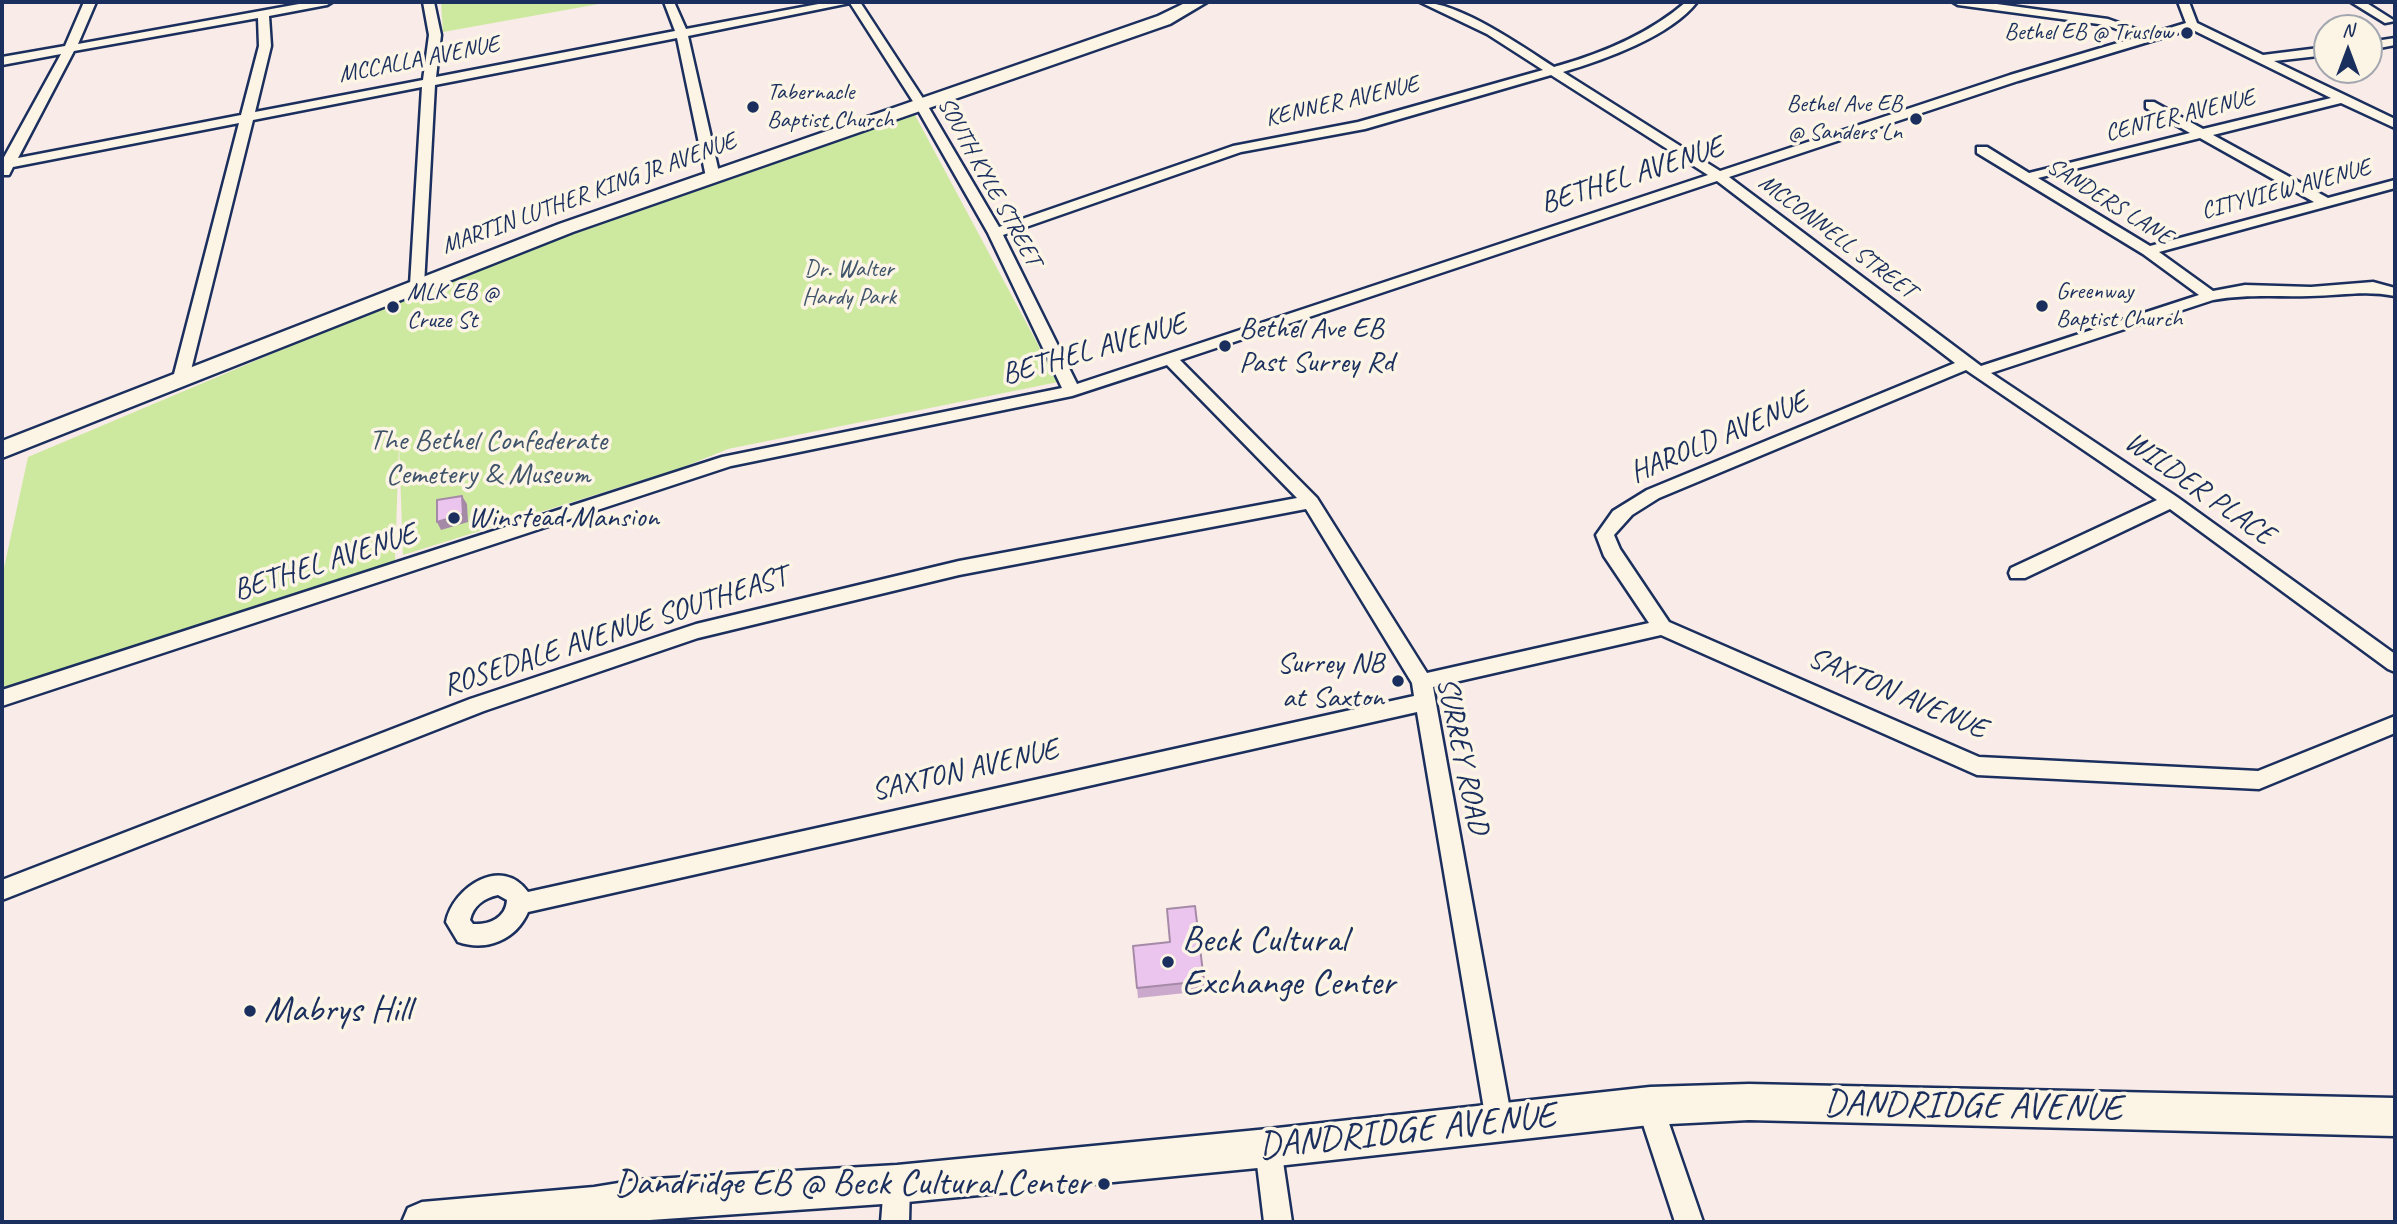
<!DOCTYPE html>
<html>
<head>
<meta charset="utf-8">
<style>
  body { margin:0 }
  #map { position:relative; width:2397px; height:1224px; overflow:hidden; background:#f9ebe7; font-family:Caveat,sans-serif }
  canvas { display:block }
  .frame { position:absolute; inset:0; border:4px solid #1b2f5e; pointer-events:none }
  .north { position:absolute; left:2313px; top:14px; width:70px; height:70px; box-sizing:border-box; background:#fcf5e5; border:2px solid #a2a6af; border-radius:50%; rotate:0deg; font-size:19px; font-weight:700; line-height:28px; text-align:center; color:#1b2f5e }
  .north::after { content:''; display:block; margin:auto; width:24px; height:32px; background:#1b2f5e; clip-path:polygon(50% 0,100% 100%,50% 72%,0 100%) }
</style>
</head>
<body>
<div id="map">
<canvas width="2397" height="1224"></canvas>
<div class="frame"></div>
<div class="north">N</div>
</div>
<script>
const g = document.querySelector('canvas').getContext('2d');
g.lineJoin = 'round';
function fill(path, color) { g.fillStyle = color; g.fill(path, 'evenodd'); }
function strokePath(path, color, width, dash) { g.strokeStyle = color; g.lineWidth = width; g.lineCap = dash ? 'butt' : 'round'; g.setLineDash(dash || []); g.stroke(path); }
function write(font, color, halo, rows, align = 'center') {
  g.font = font + ' Caveat,sans-serif'; g.lineWidth = 7; g.setLineDash([]); g.textBaseline = 'middle'; g.strokeStyle = halo; g.fillStyle = color; for (const [text, x, y, turn = 0] of rows) {
    g.save(); g.translate(x, y); g.rotate((+turn || 0) * Math.PI / 180); g.textAlign = isNaN(turn) ? turn : align; if (halo) g.strokeText(text, 0, 0); g.fillText(text, 0, 0); g.restore();
  }
}
const green = new Path2D(`
  M 441,2 L 610,2 L 443,32 Z
  M 915,115 L 1058,382 L 728,449 L 681,468 L 403,555 L 399,443 L 395,561 L 2,697 L 2,577 L 28,457 L 411,295 L 548,243 Z`);
const street = new Path2D(`
  M 84,2 L 96,2 L 78,44 L 310,2 L 332,2 L 327,5 L 269,16 L 271,46 L 255,112 L 423,80 L 429,35 L 423,2 L 434,2 L 441,35 L 436,77 L 675,31 L 664,2 L 674,2 L 686,29 L 829,2 L 860,2 L 926,103 L 999,227 L 1233,146 L 1358,122 L 1543,70 L 1487,34 L 1420,2 C 1459,2 1520,45 1554,67 C 1601,54 1649,34 1686,2 L 1697,2 C 1671,36 1604,60 1563,72 L 1720,171 L 2010,75 L 2138,37 L 2106,25 L 1958,5 L 1953,2 L 1982,2 L 2108,19 L 2150,34 L 2186,23 L 2178,2 L 2189,2 L 2197,23 L 2263,55 L 2327,47 L 2327,55 L 2274,61 L 2395,119 L 2395,128 L 2341,103 L 2213,135 L 2328,198 L 2395,180 L 2395,188 L 2159,252 L 2213,291 L 2245,285 L 2311,287 L 2373,282 L 2395,288 L 2395,296 C 2364,290 2340,296 2310,296 C 2275,297 2247,294 2213,300 L 1991,373 L 2177,497 L 2395,654 L 2395,672 L 2388,669 L 2170,509 L 2025,578 L 2011,578 L 2009,573 L 2011,568 L 2157,500 L 1966,370 L 1659,498 L 1632,515 L 1614,535 L 1620,549 L 1669,622 L 1979,757 L 2258,771 L 2395,716 L 2395,733 L 2259,789 L 1977,775 L 1661,635 L 1433,687 L 1512,1121 L 1508,1130 L 1499,1134 L 1490,1130 L 1486,1121 L 1417,712 L 528,912 C 516,940 486,952 458,942 L 446,922 C 453,887 502,855 528,892 L 1414,696 L 1412,683 L 1306,509 L 959,575 L 698,638 L 484,711 L 2,900 L 2,880 L 470,699 L 696,624 L 959,561 L 1297,498 L 1167,365 L 1072,396 L 731,466 L 2,706 L 2,690 L 722,457 L 1062,388 L 988,233 L 914,103 L 850,3 L 688,36 L 720,177 L 713,181 L 706,177 L 677,38 L 435,85 L 424,285 L 417,289 L 410,285 L 422,87 L 253,120 L 189,378 L 187,382 L 175,382 L 173,378 L 239,123 L 13,167 L 9,175 L 2,175 L 2,161 L 61,54 L 2,65 L 2,57 L 65,46 ZM 258,18 L 259,46 L 241,115 L 18,158 L 74,51 ZM 2191,29 L 2331,98 L 2203,129 L 2154,102 L 2146,102 L 2146,108 L 2190,133 L 2029,173 L 1987,147 L 1977,147 L 1977,153 L 2143,254 L 2199,295 L 1981,366 L 1729,177 L 2018,81 ZM 1551,75 L 1708,175 L 1077,384 L 1003,235 L 1241,152 L 1365,129 ZM 2200,138 L 2314,202 L 2150,246 L 2038,178 ZM 1717,181 L 1955,363 L 1647,490 L 1613,511 L 1596,535 L 1604,556 L 1649,623 L 1427,673 L 1317,498 L 1180,360 ZM 498,895 L 507,900 C 506,918 489,925 473,924 L 470,920 C 473,906 484,898 498,895 Z
  M 2351,2 L 2365,2 L 2395,21 L 2385,23 Z
  M 2395,38 L 2395,45 L 2369,50 L 2369,42 Z
  M 1650,1093 L 1659,1097 L 1663,1106 L 1703,1222 L 1675,1222 L 1637,1106 L 1641,1097 Z
  M 1268,1135 L 1277,1139 L 1281,1148 L 1292,1222 L 1264,1222 L 1255,1148 L 1259,1139 Z
  M 897,1171 L 906,1175 L 910,1184 L 909,1222 L 881,1222 L 884,1184 L 888,1175 Z`);
const secondary = new Path2D(`
  M 1187,2 L 1207,2 L 1170,24 L 573,232 L 2,458 L 2,441 L 559,224 L 1158,16 Z
  M 1749,1084 L 2395,1098 L 2395,1136 L 1749,1120 L 1650,1125 L 1268,1167 L 897,1203 L 621,1222 L 402,1222 L 408,1208 L 422,1202 L 594,1187 L 637,1180 L 897,1165 L 1268,1129 L 1650,1087 Z`);
const wall = new Path2D(`
  M 1167,909 L 1204,981 L 1204,991 L 1138,998 L 1133,946 L 1170,942 Z`);
const shadedWall = new Path2D(`
  M 462,496 L 467,504 L 468,522 L 441,530 L 437,522 Z`);
const building = new Path2D(`
  M 462,496 L 463,514 L 437,522 L 437,500 Z
  M 1195,906 L 1204,981 L 1137,988 L 1133,946 L 1170,942 L 1167,909 Z`);
const markers = [
  [2187,33,7,"#1b2f5e"],
  [753,107,7,"#1b2f5e"],
  [1916,119,7,"#1b2f5e"],
  [2042,306,7,"#1b2f5e"],
  [393,307,7,"#1b2f5e"],
  [1225,346,7,"#1b2f5e"],
  [454,518,7,"#1b2f5e"],
  [1398,681,7,"#1b2f5e"],
  [1168,962,7,"#1b2f5e"],
  [250,1011,7,"#1b2f5e"],
  [1104,1184,7,"#1b2f5e"]
];
const farPoinames = [
  ["Bethel EB @ Truslow",2173,33,"right"],
  ["Tabernacle",767,93],
  ["Baptist Church",767,121],
  ["Bethel Ave EB",1902,105,"right"],
  ["@ Sanders Ln",1902,133,"right"],
  ["Greenway",2056,292],
  ["Baptist Church",2056,320],
  ["MLK EB @",407,293],
  ["Cruze St",407,321]
];
const farStreetnames = [
  ["MCCALLA AVENUE",419,60,-11],
  ["KENNER AVENUE",1342,102,-13],
  ["CENTER AVENUE",2180,116,-14],
  ["SOUTH KYLE STREET",989,182,61],
  ["CITYVIEW AVENUE",2286,190,-15],
  ["MARTIN LUTHER KING JR AVENUE",589,194,-20],
  ["SANDERS LANE",2109,202,32],
  ["MCCONNELL STREET",1837,237,37]
];
const farParknames = [
  ["Dr. Walter",849,270],
  ["Hardy Park",849,298]
];
const streetNames = [
  ["BETHEL AVENUE",1632,176,-18],
  ["BETHEL AVENUE",1094,350,-16],
  ["HAROLD AVENUE",1719,438,-23],
  ["WILDER PLACE",2199,489,35],
  ["BETHEL AVENUE",325,563,-18],
  ["ROSEDALE AVENUE SOUTHEAST",615,632,-18],
  ["SAXTON AVENUE",1897,694,23],
  ["SURREY ROAD",1462,756,78],
  ["SAXTON AVENUE",965,771,-13]
];
const poiNames = [
  ["Bethel Ave EB",1239,329],
  ["Past Surrey Rd",1239,363],
  ["Winstead Mansion",468,518],
  ["Surrey NB",1384,664,"right"],
  ["at Saxton",1384,698,"right"]
];
const parkNames = [
  ["The Bethel Confederate",488,441],
  ["Cemetery & Museum",488,475]
];
const nearPoinames = [
  ["Beck Cultural",1182,941],
  ["Exchange Center",1182,984],
  ["Mabrys Hill",264,1011],
  ["Dandridge EB @ Beck Cultural Center",1090,1184,"right"]
];
const nearStreetnames = [
  ["DANDRIDGE AVENUE",1973,1107,1],
  ["DANDRIDGE AVENUE",1407,1132,-6]
];
fill(green, '#cde9a0');
strokePath(street, '#1b2f5e', 5);
strokePath(secondary, '#1b2f5e', 5);
fill(street, '#fcf5e5');
fill(secondary, '#fcf5e5');
fill(wall, '#cba9cd');
fill(shadedWall, '#a58aa7');
fill(building, '#ecc5ee');
strokePath(building, '#a58aa7', 2);
for (const [x, y, r, color] of markers) { const dot = new Path2D(); dot.arc(x, y, r, 0, 2 * Math.PI); g.fillStyle = color; g.fill(dot); strokePath(dot, '#fcf5e5', 2.5); }
write('24px', '#1b2f5e', '#fcf5e5', farPoinames, 'left');
write('24px', '#1b2f5e', '#fcf5e5', farStreetnames);
write('24px', '#3f546b', '#fcf5e5', farParknames);
write('30px', '#1b2f5e', '#fcf5e5', streetNames);
write('30px', '#1b2f5e', '#fcf5e5', poiNames, 'left');
write('30px', '#3f546b', '#fcf5e5', parkNames);
write('37px', '#1b2f5e', '#fcf5e5', nearPoinames, 'left');
write('37px', '#1b2f5e', '#fcf5e5', nearStreetnames);
</script>
</body>
</html>
